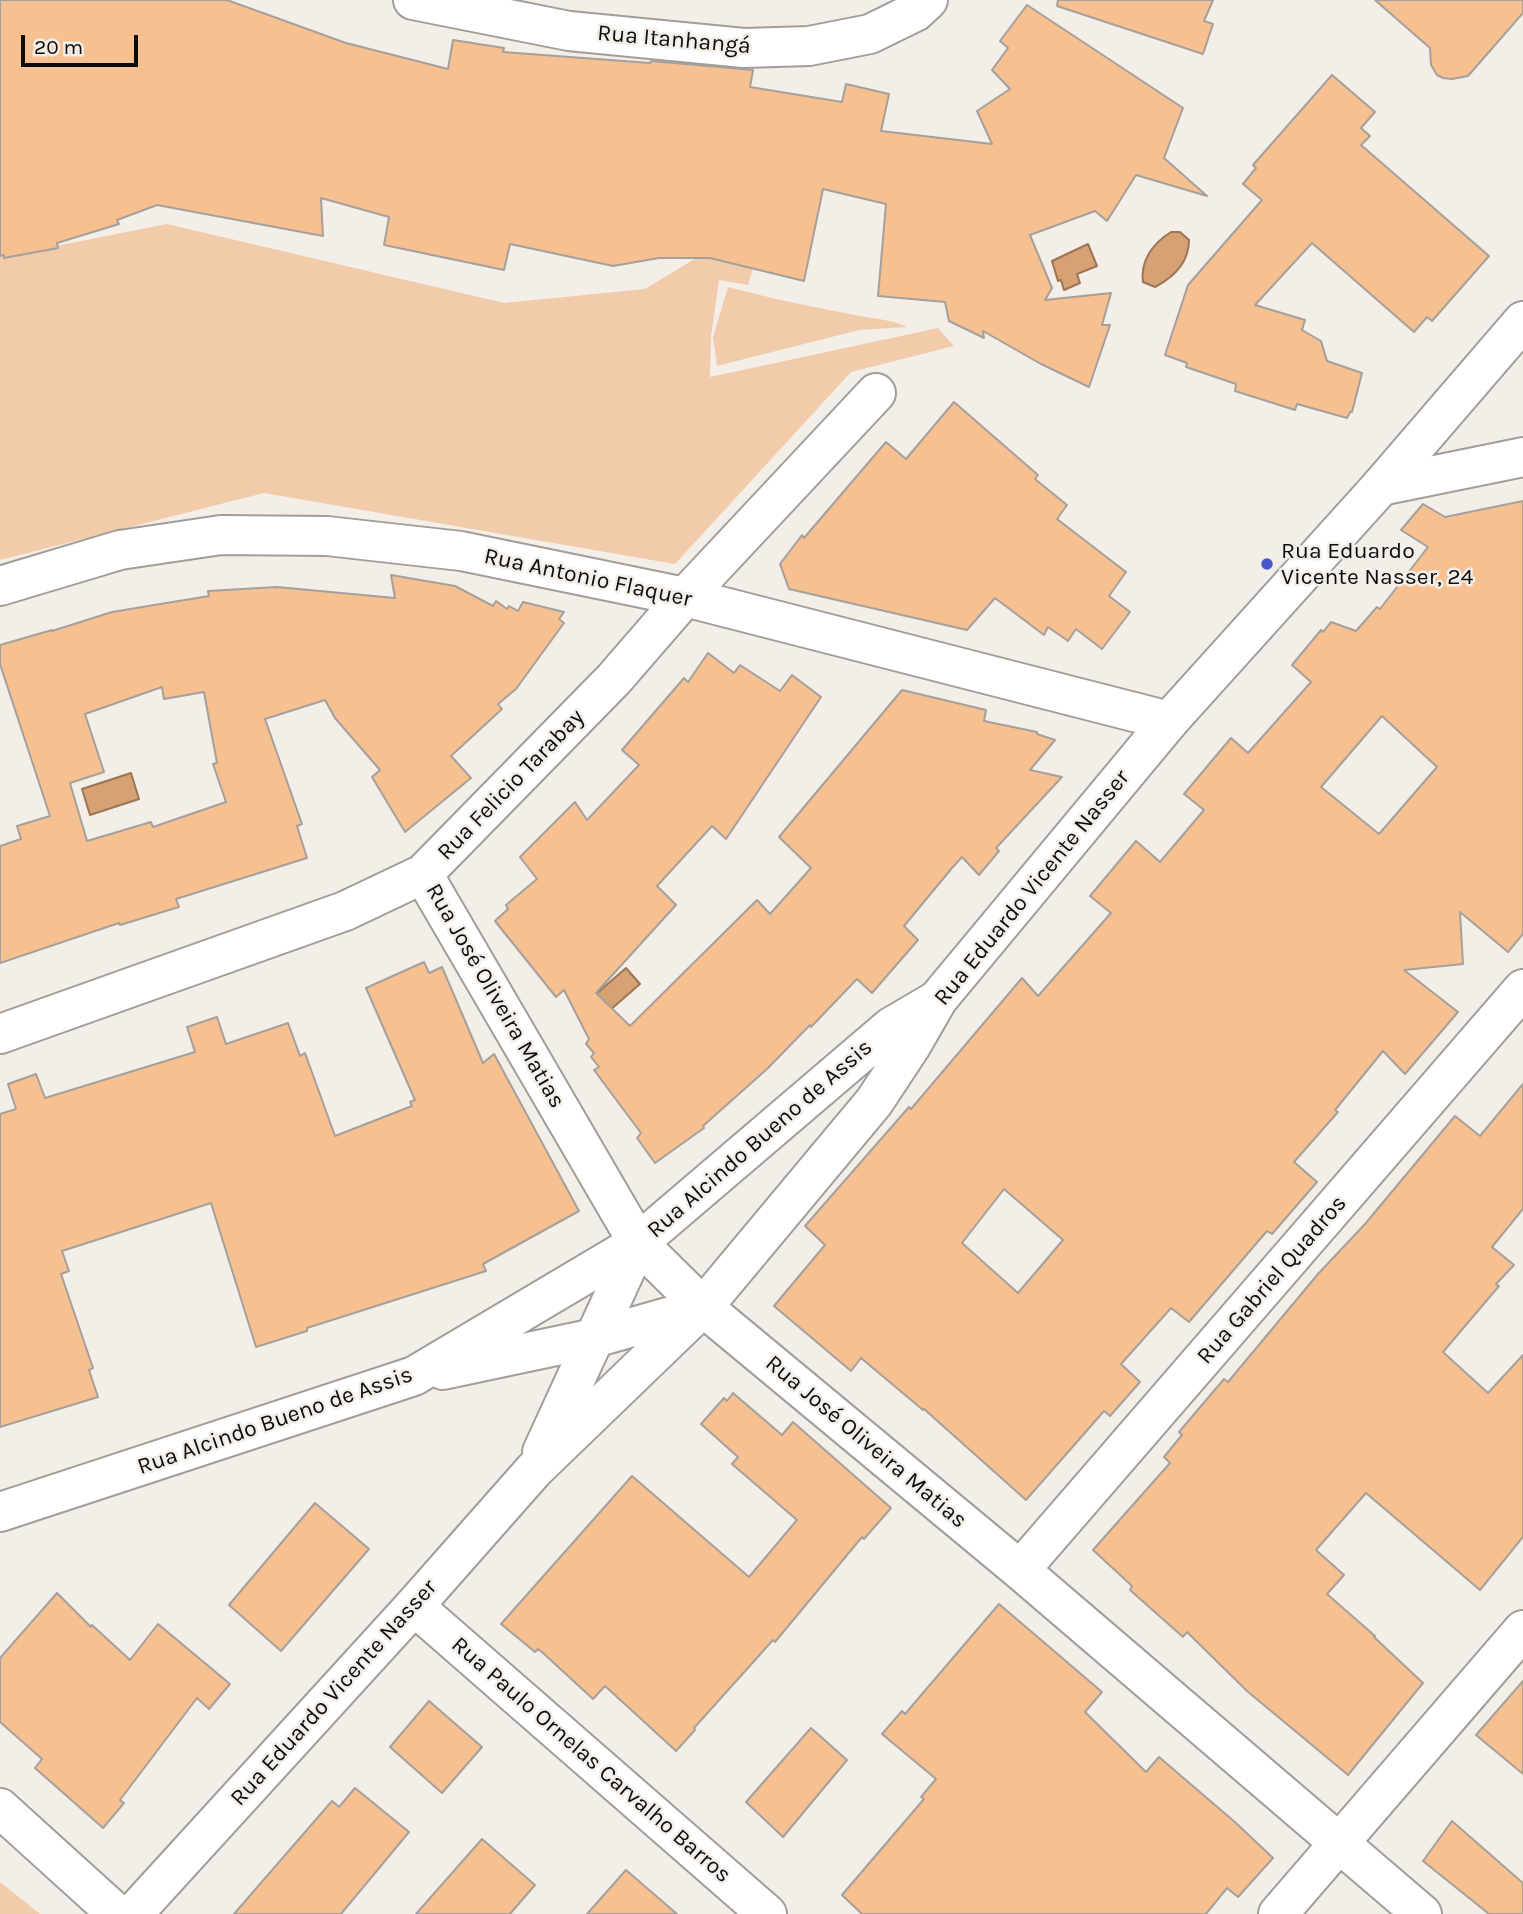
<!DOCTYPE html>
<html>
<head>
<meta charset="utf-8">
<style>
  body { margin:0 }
  #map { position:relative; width:1523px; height:1914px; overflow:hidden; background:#f4eee9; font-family:Karla,sans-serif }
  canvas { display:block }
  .scale { position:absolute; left:21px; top:35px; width:117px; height:32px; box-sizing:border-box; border:4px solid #0e0c0a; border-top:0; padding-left:9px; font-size:21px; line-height:24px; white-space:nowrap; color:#0e0c0a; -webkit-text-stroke:5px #f4eee9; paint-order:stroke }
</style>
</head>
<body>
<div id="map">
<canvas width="1523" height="1914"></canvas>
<div class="scale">20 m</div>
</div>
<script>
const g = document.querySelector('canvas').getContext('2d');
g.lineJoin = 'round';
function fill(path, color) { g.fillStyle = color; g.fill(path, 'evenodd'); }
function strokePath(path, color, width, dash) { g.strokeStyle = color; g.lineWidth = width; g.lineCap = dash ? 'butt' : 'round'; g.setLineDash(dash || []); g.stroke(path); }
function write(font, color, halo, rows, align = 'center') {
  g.font = font + ' Karla,sans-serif'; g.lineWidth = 5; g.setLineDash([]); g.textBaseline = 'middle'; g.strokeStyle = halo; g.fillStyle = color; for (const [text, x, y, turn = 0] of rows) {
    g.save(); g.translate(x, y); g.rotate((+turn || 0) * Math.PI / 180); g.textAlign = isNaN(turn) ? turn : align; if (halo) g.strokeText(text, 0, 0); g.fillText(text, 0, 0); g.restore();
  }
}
const green = new Path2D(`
  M 167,224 L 504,303 L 645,289 L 711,249 L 753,269 L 748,285 L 719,280 L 711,336 L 710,377 L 938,328 L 954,346 L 851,372 L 675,564 L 264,493 L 0,560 L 0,257 Z
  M 728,287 C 770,298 812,307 855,315 C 872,319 891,319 907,327 L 859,330 L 717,366 L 713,337 Z
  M 0,1882 L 40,1914 L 0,1914 Z`);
const water = new Path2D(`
  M 1171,232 L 1180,232 L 1189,240 C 1189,262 1174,277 1155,287 L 1143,282 C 1140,261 1153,243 1171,232 Z
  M 1088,244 L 1097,266 L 1077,274 L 1080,283 L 1064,290 L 1061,280 L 1058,281 L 1052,261 Z
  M 131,773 L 139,799 L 90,815 L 82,789 Z
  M 626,968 L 640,984 L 609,1011 L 596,994 Z`);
const building = new Path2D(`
  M 0,0 L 227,0 L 346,43 L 448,69 L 453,40 L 504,48 L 503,52 L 650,63 L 651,61 L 753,70 L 750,87 L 842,102 L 846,84 L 889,94 L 881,131 L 992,144 L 977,111 L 1010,89 L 992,70 L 1008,48 L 1000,41 L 1027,5 L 1183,108 L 1164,158 L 1207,196 L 1136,175 L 1107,221 L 1095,211 L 1030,235 L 1052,288 L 1045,300 L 1111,293 L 1102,325 L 1110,325 L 1089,387 L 1041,364 L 983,331 L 984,338 L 949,321 L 945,302 L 878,296 L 886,204 L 823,189 L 804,281 L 710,258 L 659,258 L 613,266 L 510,244 L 504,270 L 384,245 L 389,217 L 321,198 L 323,236 L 157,205 L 117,220 L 119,224 L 57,243 L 58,248 L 4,258 L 4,255 L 0,256 Z
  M 1058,0 L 1213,0 L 1204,21 L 1213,24 L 1203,54 L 1057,6 Z
  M 1375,0 L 1523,0 L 1523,13 L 1468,76 L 1452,79 L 1443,78 L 1437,75 L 1431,65 L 1430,48 Z
  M 1332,75 L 1375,112 L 1361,128 L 1370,136 L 1361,145 L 1489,256 L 1432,321 L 1427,317 L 1414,332 L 1312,243 L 1255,305 L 1305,320 L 1302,330 L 1321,341 L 1327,361 L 1362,373 L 1352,412 L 1350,412 L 1347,418 L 1297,404 L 1295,410 L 1235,391 L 1236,384 L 1186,367 L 1187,363 L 1165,355 L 1188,285 L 1262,200 L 1243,184 L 1256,168 L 1253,165 Z
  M 954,402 L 1038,475 L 1035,479 L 1067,505 L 1057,519 L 1126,572 L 1109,596 L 1130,612 L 1102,649 L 1076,629 L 1068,641 L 1048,627 L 1044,635 L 995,598 L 967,630 L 789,589 L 780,564 L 802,535 L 804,538 L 886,442 L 906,459 Z
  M 1523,501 L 1523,934 L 1508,952 L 1460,912 L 1463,964 L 1404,970 L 1458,1012 L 1405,1074 L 1383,1051 L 1335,1110 L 1338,1112 L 1294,1162 L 1317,1182 L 1272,1234 L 1267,1231 L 1189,1322 L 1171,1308 L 1121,1364 L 1140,1382 L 1110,1416 L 1104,1411 L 1026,1500 L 924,1409 L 923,1410 L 861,1358 L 851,1371 L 774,1306 L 825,1245 L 805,1226 L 909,1107 L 911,1109 L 1022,978 L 1038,996 L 1111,913 L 1090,896 L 1136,841 L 1160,862 L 1204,810 L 1184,794 L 1231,738 L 1248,753 L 1311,682 L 1292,665 L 1321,630 L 1323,632 L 1331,622 L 1356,631 L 1377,607 L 1380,609 L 1428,547 L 1401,530 L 1423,504 L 1445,517 ZM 1382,716 L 1437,767 L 1379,834 L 1321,787 ZM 1004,1189 L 1063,1240 L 1018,1293 L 962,1243 Z
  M 391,575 L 455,586 L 493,606 L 496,601 L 507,609 L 509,606 L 518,611 L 523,602 L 564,612 L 559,619 L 564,623 L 516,689 L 498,704 L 502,709 L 451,756 L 471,778 L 405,832 L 372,777 L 380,770 L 335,718 L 325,700 L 265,719 L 302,824 L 297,826 L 307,858 L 176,899 L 179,907 L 120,925 L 119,923 L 0,963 L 0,846 L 21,839 L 17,826 L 50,816 L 0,664 L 0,645 L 52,630 L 52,631 L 112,612 L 209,596 L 208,591 L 277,587 L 395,598 ZM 162,687 L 164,699 L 204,692 L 217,763 L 213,764 L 226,802 L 153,827 L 151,822 L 87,841 L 70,783 L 104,772 L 85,714 Z
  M 708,653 L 734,673 L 740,665 L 780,691 L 792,675 L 821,697 L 726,839 L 712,826 L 657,886 L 676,905 L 596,993 L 630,1026 L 757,900 L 770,914 L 811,868 L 779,837 L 902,690 L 986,710 L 984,721 L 1037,732 L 1037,734 L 1055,740 L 1030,770 L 1062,777 L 996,848 L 999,851 L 979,875 L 962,857 L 952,868 L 904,926 L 918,940 L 872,993 L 857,979 L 811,1027 L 810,1025 L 767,1069 L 703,1126 L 704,1128 L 655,1163 L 637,1138 L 641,1133 L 594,1070 L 599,1067 L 591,1057 L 594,1053 L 586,1044 L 589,1039 L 564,990 L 556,997 L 495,921 L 508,909 L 506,905 L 537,879 L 520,857 L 575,802 L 587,820 L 639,765 L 622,750 L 684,678 L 688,682 Z
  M 424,962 L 429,973 L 442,967 L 483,1063 L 494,1054 L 579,1211 L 483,1264 L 486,1271 L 307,1328 L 307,1331 L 256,1347 L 211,1203 L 62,1251 L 69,1271 L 61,1274 L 93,1368 L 89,1370 L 98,1397 L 0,1427 L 0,1114 L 16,1109 L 8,1084 L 36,1074 L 45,1098 L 195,1052 L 187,1027 L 217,1017 L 226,1044 L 288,1023 L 300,1056 L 305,1053 L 335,1136 L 412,1106 L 410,1102 L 415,1100 L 366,988 Z
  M 1523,1084 L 1523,1209 L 1492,1247 L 1514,1265 L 1496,1284 L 1499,1286 L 1443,1352 L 1488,1393 L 1523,1355 L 1523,1537 L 1480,1590 L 1366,1493 L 1316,1550 L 1344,1575 L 1327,1594 L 1375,1636 L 1374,1637 L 1423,1683 L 1348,1775 L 1247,1691 L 1187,1632 L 1183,1637 L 1130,1590 L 1132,1586 L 1093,1550 L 1170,1463 L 1164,1457 L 1182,1435 L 1179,1432 L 1224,1379 L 1228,1382 L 1318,1274 L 1365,1224 L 1455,1116 L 1480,1136 Z
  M 733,1393 L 782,1435 L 793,1422 L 891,1508 L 864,1539 L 862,1537 L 775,1642 L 773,1640 L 694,1728 L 695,1730 L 676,1751 L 605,1686 L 593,1699 L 543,1653 L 538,1649 L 535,1652 L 501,1624 L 632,1476 L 749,1577 L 797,1520 L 732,1464 L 738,1457 L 701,1424 L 724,1398 L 727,1401 Z
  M 315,1503 L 369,1549 L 281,1651 L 229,1605 Z
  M 57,1593 L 91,1627 L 92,1625 L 130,1660 L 158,1624 L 230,1684 L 209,1709 L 197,1698 L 120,1800 L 124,1803 L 103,1828 L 35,1768 L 42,1759 L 0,1722 L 0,1658 Z
  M 999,1604 L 1102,1692 L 1085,1712 L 1146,1772 L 1159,1757 L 1236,1823 L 1273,1858 L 1238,1897 L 1227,1888 L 1206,1914 L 862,1914 L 842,1895 L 924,1799 L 921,1797 L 936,1779 L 882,1734 L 902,1711 L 905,1714 Z
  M 1523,1681 L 1523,1774 L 1476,1735 Z
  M 429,1701 L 482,1747 L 442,1793 L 390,1747 Z
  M 811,1728 L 847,1760 L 783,1837 L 746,1802 Z
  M 355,1788 L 409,1832 L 341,1914 L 234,1914 L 332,1801 L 339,1807 Z
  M 1452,1821 L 1523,1883 L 1523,1914 L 1489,1914 L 1423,1861 Z
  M 482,1839 L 535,1885 L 510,1914 L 416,1914 Z
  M 626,1870 L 677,1914 L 587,1914 Z`);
const minor = new Path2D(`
  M 413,0 L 569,31 L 744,48 L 809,46 L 870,34 L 915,12 L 928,0
  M 1381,486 L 1523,457
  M 0,586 L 120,550 L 221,535 L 327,536 L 461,551 L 685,597 L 1169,721
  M 423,874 L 638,1243 L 703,1307 L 1020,1570 L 1422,1914
  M 0,1034 L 345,911 L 423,874 L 614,679 L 685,597 L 876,393
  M 443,1370 L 594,1338 L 703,1307
  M 0,1512 L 414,1376 L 638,1243
  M 1020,1570 L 1523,989
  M 414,1606 L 767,1914
  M 0,1808 L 117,1914
  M 1278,1914 L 1523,1630`);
const tertiary = new Path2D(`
  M 542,1452 L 638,1243 L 891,1027 L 937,1000
  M 133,1914 L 414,1606 L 534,1470 L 703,1307 L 874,1102 L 911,1046 L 938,999 L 1169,721 L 1381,486 L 1523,321`);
const markers = [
  [1267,564,7,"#4958cd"]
];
const streetNames = [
  ["Rua Itanhangá",674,40,5],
  ["Rua Antonio Flaquer",588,578,12],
  ["Rua Felicio Tarabay",511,785,-46],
  ["Rua Eduardo Vicente Nasser",1032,888,-51],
  ["Rua José Oliveira Matias",495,996,60],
  ["Rua Alcindo Bueno de Assis",760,1139,-41],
  ["Rua Gabriel Quadros",1272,1280,-49],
  ["Rua Alcindo Bueno de Assis",275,1421,-19],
  ["Rua José Oliveira Matias",866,1442,40],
  ["Rua Eduardo Vicente Nasser",334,1693,-48],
  ["Rua Paulo Ornelas Carvalho Barros",591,1760,41]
];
const poiNames = [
  ["Rua Eduardo",1281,551],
  ["Vicente Nasser, 24",1281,577]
];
fill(green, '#f1cbaa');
fill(water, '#d7a273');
strokePath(water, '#9b7554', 2);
fill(building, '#f6c090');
strokePath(building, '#a5a09b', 2);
strokePath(minor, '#a29d98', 42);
strokePath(tertiary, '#a29d98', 42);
strokePath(minor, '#fff', 38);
strokePath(tertiary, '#fff', 38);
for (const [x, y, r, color] of markers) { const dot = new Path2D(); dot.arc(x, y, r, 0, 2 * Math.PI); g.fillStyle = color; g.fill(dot); strokePath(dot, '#f4eee9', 2.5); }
write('23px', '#0e0c0a', '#f4eee9', streetNames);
write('23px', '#0e0c0a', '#f4eee9', poiNames, 'left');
</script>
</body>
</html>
